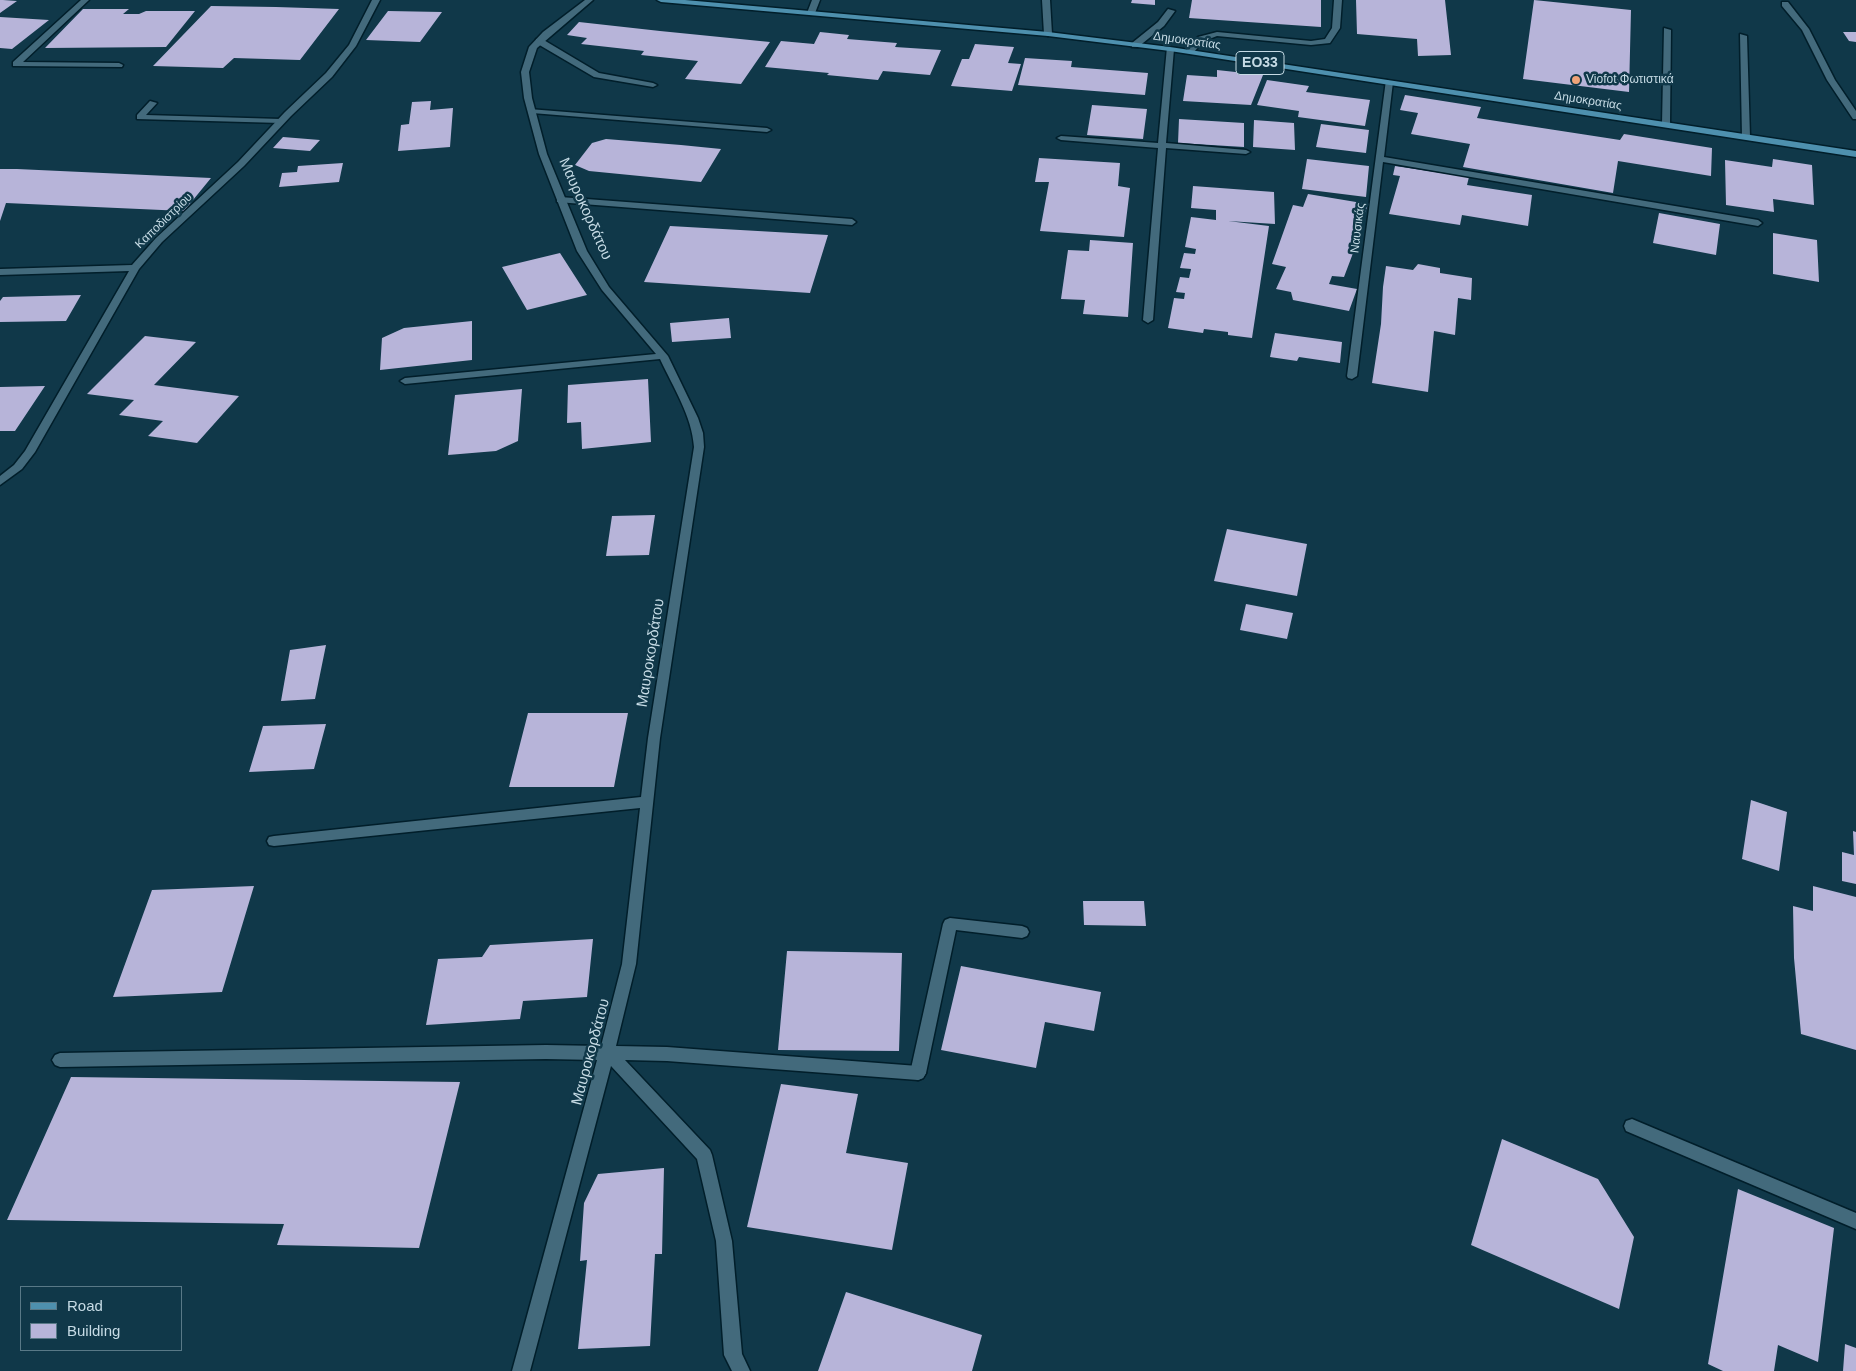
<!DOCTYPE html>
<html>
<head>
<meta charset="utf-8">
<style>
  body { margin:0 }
  #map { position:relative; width:1856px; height:1371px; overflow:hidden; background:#103849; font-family:Helvetica,sans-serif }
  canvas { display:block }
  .legend { position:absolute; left:20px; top:1286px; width:162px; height:65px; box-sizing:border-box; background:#103849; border:1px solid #597987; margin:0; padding:6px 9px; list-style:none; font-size:15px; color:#c6dbe5 }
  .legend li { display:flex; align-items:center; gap:10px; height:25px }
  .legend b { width:25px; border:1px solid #597987 }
</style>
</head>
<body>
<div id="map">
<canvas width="1856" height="1371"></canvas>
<ul class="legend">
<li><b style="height:6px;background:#4e90ae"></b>Road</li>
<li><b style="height:14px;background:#b7b4d9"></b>Building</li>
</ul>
</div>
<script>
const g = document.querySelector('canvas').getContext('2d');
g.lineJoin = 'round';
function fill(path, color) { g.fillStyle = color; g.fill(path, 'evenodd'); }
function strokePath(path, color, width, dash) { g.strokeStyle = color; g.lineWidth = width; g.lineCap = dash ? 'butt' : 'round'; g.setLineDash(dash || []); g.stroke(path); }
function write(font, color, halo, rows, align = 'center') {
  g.font = font + ' Helvetica,sans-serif'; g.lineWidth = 5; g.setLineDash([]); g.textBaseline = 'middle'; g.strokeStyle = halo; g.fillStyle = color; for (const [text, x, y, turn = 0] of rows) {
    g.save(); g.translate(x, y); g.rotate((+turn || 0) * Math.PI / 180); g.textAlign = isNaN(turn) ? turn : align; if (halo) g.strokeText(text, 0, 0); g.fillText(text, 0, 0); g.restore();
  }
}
const building = new Path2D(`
  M 0,0 L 3,0 L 17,1 L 0,13 Z
  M 1132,0 L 1155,0 L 1155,5 L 1131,3 Z
  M 1192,0 L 1321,0 L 1321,27 L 1189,18 Z
  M 1356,0 L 1445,0 L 1451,55 L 1418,56 L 1417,39 L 1357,34 Z
  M 1534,0 L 1631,10 L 1629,92 L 1523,79 Z
  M 211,6 L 276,7 L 339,9 L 300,60 L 234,58 L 223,68 L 153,66 Z
  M 83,9 L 129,9 L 123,14 L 139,14 L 146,11 L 195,11 L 166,47 L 45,48 Z
  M 388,11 L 442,12 L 420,42 L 366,40 Z
  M 0,17 L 49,20 L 12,49 L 0,48 Z
  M 579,22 L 660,31 L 770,42 L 741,84 L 685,79 L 698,61 L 641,55 L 644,51 L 581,44 L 587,38 L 567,35 Z
  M 820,32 L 849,35 L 847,39 L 897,43 L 895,47 L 941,50 L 930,75 L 883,71 L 878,80 L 827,75 L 829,73 L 765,67 L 781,41 L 814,44 Z
  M 1843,32 L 1856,32 L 1856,42 L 1849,41 Z
  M 975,44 L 1014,47 L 1008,63 L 1021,64 L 1012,91 L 951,86 L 962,59 L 969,59 Z
  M 1025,58 L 1072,61 L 1071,67 L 1148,73 L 1145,95 L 1018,85 Z
  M 1217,70 L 1263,75 L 1251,105 L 1183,101 L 1187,75 L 1217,77 Z
  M 1267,80 L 1309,86 L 1306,92 L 1370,100 L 1365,126 L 1298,117 L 1299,111 L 1257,105 Z
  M 1405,95 L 1481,107 L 1477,118 L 1620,140 L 1624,134 L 1712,148 L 1711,176 L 1618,161 L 1613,193 L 1463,167 L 1470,144 L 1411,134 L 1418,113 L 1400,110 Z
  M 431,101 L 430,110 L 453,108 L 450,147 L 398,151 L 401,125 L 409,124 L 412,102 Z
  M 1092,105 L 1147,109 L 1143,139 L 1087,135 Z
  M 1179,119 L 1244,123 L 1244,147 L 1178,143 Z
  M 1254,120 L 1294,123 L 1295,150 L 1253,147 Z
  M 1321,124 L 1369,130 L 1366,153 L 1316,147 Z
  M 283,137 L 320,140 L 310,151 L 273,148 Z
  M 606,139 L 681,145 L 721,149 L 701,182 L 589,171 L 575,165 L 592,143 Z
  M 1039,158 L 1120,163 L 1118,186 L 1130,188 L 1124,237 L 1040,231 L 1049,182 L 1035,182 Z
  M 1307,159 L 1369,166 L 1366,197 L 1302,189 Z
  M 1773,159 L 1812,165 L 1814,205 L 1773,199 L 1774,212 L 1726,205 L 1725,160 L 1772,167 Z
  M 343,163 L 339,182 L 279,187 L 282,173 L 297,172 L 298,166 Z
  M 1395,166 L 1469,177 L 1467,185 L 1532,195 L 1528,226 L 1462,215 L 1460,225 L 1389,214 L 1400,176 L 1393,175 Z
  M 0,169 L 17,169 L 211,178 L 184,211 L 6,203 L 0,221 Z
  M 1193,186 L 1274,192 L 1275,224 L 1228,221 L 1269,226 L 1252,338 L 1228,335 L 1228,332 L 1204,329 L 1203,333 L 1168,328 L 1174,298 L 1184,299 L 1185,293 L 1176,292 L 1180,277 L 1189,278 L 1191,269 L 1180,268 L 1184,253 L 1195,254 L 1196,249 L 1185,247 L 1191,217 L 1216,220 L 1216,210 L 1191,208 Z
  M 1308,194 L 1368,204 L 1358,233 L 1361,232 L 1344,277 L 1332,276 L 1329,284 L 1357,289 L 1349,311 L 1293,300 L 1291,292 L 1276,289 L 1286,267 L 1272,264 L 1293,205 L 1303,207 Z
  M 1659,213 L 1720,224 L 1716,255 L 1653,243 Z
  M 670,226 L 828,235 L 810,293 L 644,282 Z
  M 1773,233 L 1817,240 L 1819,282 L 1773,274 Z
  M 1090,240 L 1133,243 L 1128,317 L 1083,314 L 1085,300 L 1061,299 L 1068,250 L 1089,251 Z
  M 560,253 L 587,295 L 527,310 L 502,267 Z
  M 1418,264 L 1440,268 L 1440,273 L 1472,278 L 1471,300 L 1458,298 L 1455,335 L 1434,331 L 1428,392 L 1372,383 L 1381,324 L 1383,287 L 1386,266 L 1413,270 Z
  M 81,295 L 66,321 L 0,322 L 0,301 L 3,297 Z
  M 729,318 L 731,338 L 672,342 L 670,323 Z
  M 472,321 L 472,360 L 380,370 L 382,338 L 404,328 Z
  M 1275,333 L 1342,342 L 1340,363 L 1299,357 L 1297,361 L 1270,357 Z
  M 145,336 L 196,342 L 154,385 L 239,396 L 197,443 L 148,436 L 163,421 L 119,415 L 134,400 L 87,394 Z
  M 648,379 L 651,442 L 582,449 L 581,422 L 567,423 L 568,385 Z
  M 45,386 L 15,431 L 0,431 L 0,387 Z
  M 522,389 L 518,441 L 496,451 L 448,455 L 455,395 Z
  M 655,515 L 649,555 L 606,556 L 612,516 Z
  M 1227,529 L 1307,544 L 1297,596 L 1214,581 Z
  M 1246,604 L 1293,613 L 1287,639 L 1240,630 Z
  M 326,645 L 315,699 L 281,701 L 290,650 Z
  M 528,713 L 628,713 L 614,787 L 509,787 Z
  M 326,724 L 314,769 L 249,772 L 263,726 Z
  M 1751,800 L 1787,812 L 1779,871 L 1742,859 Z
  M 1853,831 L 1856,832 L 1856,884 L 1842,881 L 1842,852 L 1854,855 Z
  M 254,886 L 222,992 L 113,997 L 152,890 Z
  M 1813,886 L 1856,897 L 1856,1050 L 1801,1034 L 1794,958 L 1793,906 L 1813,911 Z
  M 1083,901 L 1144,901 L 1146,926 L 1084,925 Z
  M 593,939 L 587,997 L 523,1001 L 520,1019 L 426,1025 L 438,959 L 482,957 L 490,945 Z
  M 787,951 L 902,953 L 899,1051 L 778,1050 Z
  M 961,966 L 1101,992 L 1094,1031 L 1045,1022 L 1036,1068 L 941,1050 Z
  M 71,1077 L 460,1082 L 419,1248 L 277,1245 L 284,1224 L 7,1220 Z
  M 781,1084 L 858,1094 L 846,1153 L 908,1163 L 892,1250 L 747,1227 Z
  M 1502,1139 L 1598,1179 L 1634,1237 L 1619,1309 L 1471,1245 Z
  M 664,1168 L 662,1254 L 655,1254 L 650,1346 L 578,1349 L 587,1260 L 580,1261 L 584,1203 L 598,1174 Z
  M 1738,1189 L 1834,1228 L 1818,1362 L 1778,1345 L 1774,1371 L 1723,1371 L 1708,1364 Z
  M 846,1292 L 982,1335 L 972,1371 L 818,1371 Z
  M 1845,1344 L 1856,1348 L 1856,1371 L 1843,1371 Z`);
const service = new Path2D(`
  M 81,0 L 89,0 L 23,62 L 119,63 L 123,65 L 122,67 L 13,66 L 13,62 Z
  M 1334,0 L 1342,0 L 1340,28 L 1330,43 L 1311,45 L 1217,36 L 1204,41 L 1192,54 L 1185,52 L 1198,37 L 1217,32 L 1311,41 L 1325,39 L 1332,28 Z
  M 1168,9 L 1175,11 L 1164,26 L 1138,47 L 1132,47 L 1132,43 L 1158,22 Z
  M 1664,28 L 1671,30 L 1670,124 L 1666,126 L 1662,124 Z
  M 1740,34 L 1747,36 L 1750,137 L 1746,139 L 1742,137 Z
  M 536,39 L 542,39 L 599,73 L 653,83 L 657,85 L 653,87 L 594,77 L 536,43 Z
  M 150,101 L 157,103 L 146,115 L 281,119 L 285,121 L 281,123 L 137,119 L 137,115 Z
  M 529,109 L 767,128 L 771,130 L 767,132 L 532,113 L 529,113 Z
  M 560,197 L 852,219 L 856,222 L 852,225 L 557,202 L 557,198 Z
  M 950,918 L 1022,926 L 1027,928 L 1029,932 L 1027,936 L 1022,938 L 956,930 L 926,1073 L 923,1078 L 918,1080 L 913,1078 L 910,1073 L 943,924 L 945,920 Z`);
const minor = new Path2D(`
  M 372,0 L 380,0 L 356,46 L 332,77 L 291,116 L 244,166 L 162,242 L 139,269 L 35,452 L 22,469 L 0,485 L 0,476 L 14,465 L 25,451 L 129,271 L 0,275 L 0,269 L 132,265 L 156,238 L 238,162 L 285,112 L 326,73 L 349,45 Z
  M 585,0 L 593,0 L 537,48 L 529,72 L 532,98 L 547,154 L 587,251 L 609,287 L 668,356 L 698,418 L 703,433 L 704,447 L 660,738 L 636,964 L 616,1046 L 667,1047 L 918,1066 L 923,1068 L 926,1073 L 923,1078 L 918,1080 L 667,1061 L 625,1060 L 710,1150 L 712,1155 L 732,1241 L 742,1354 L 750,1371 L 732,1371 L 724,1355 L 716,1241 L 697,1159 L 611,1066 L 530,1371 L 512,1371 L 597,1060 L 546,1059 L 60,1067 L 55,1065 L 52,1060 L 55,1055 L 60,1053 L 546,1045 L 601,1046 L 622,964 L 640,808 L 274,846 L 269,845 L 267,841 L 269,837 L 274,836 L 641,797 L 648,738 L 694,447 C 692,416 673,387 660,359 L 405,384 L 400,381 L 405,378 L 656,354 L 602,290 L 577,251 L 539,154 L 524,98 L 521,72 L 529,47 L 543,32 Z
  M 812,0 L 820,0 L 815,13 L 811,15 L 807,13 Z
  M 1042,0 L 1050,0 L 1052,34 L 1048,36 L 1044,34 Z
  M 1782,2 L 1788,2 L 1809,29 L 1835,80 L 1856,111 L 1856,119 L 1853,119 L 1827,80 L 1802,30 L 1782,6 Z
  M 1167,47 L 1174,49 L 1166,143 L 1246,150 L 1250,152 L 1246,154 L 1166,148 L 1153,320 L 1148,323 L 1143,320 L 1158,148 L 1061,140 L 1057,138 L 1061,136 L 1158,143 Z
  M 1386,80 L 1393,82 L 1384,157 L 1758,220 L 1762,223 L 1758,226 L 1383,162 L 1357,376 L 1352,379 L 1348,378 L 1347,376 Z
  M 1632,1119 L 1856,1213 L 1856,1229 L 1626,1131 L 1624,1126 L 1626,1121 Z`);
const primary = new Path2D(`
  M 657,0 L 685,0 L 1048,32 L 1170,47 L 1856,151 L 1856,157 L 1170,51 L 1048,36 L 661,2 Z`);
const markers = [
  [1576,80,5,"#f0a378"]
];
const farStreetnames = [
  ["Δημοκρατίας",1187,41,8],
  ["Δημοκρατίας",1588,101,9],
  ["Καποδιστρίου",164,221,-44],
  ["Ναυσικάς",1358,228,-83]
];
const farPoinames = [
  ["Viofot Φωτιστικά",1586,80]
];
const shields = [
  [1260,63,48]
];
const shieldNames = [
  ["ΕΟ33",1260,63]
];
const streetNames = [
  ["Μαυροκορδάτου",585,209,66],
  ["Μαυροκορδάτου",651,653,-81],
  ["Μαυροκορδάτου",591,1052,-75]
];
fill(building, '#b7b4d9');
strokePath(service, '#011e2a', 3);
strokePath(minor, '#011e2a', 3);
strokePath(primary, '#011e2a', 3);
fill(service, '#436a7c');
fill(minor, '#436a7c');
fill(primary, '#4e90ae');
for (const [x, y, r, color] of markers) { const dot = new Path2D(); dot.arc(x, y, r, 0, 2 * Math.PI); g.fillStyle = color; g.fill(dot); strokePath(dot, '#103849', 2); }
write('12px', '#c6dbe5', '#103849', farStreetnames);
write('12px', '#c6dbe5', '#103849', farPoinames, 'left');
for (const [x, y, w] of shields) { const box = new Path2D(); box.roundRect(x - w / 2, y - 11.5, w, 23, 4); g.fillStyle = '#103849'; g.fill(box); strokePath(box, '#c6dbe5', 1); }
write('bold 14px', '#c6dbe5', null, shieldNames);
write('15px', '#c6dbe5', '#103849', streetNames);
</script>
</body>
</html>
